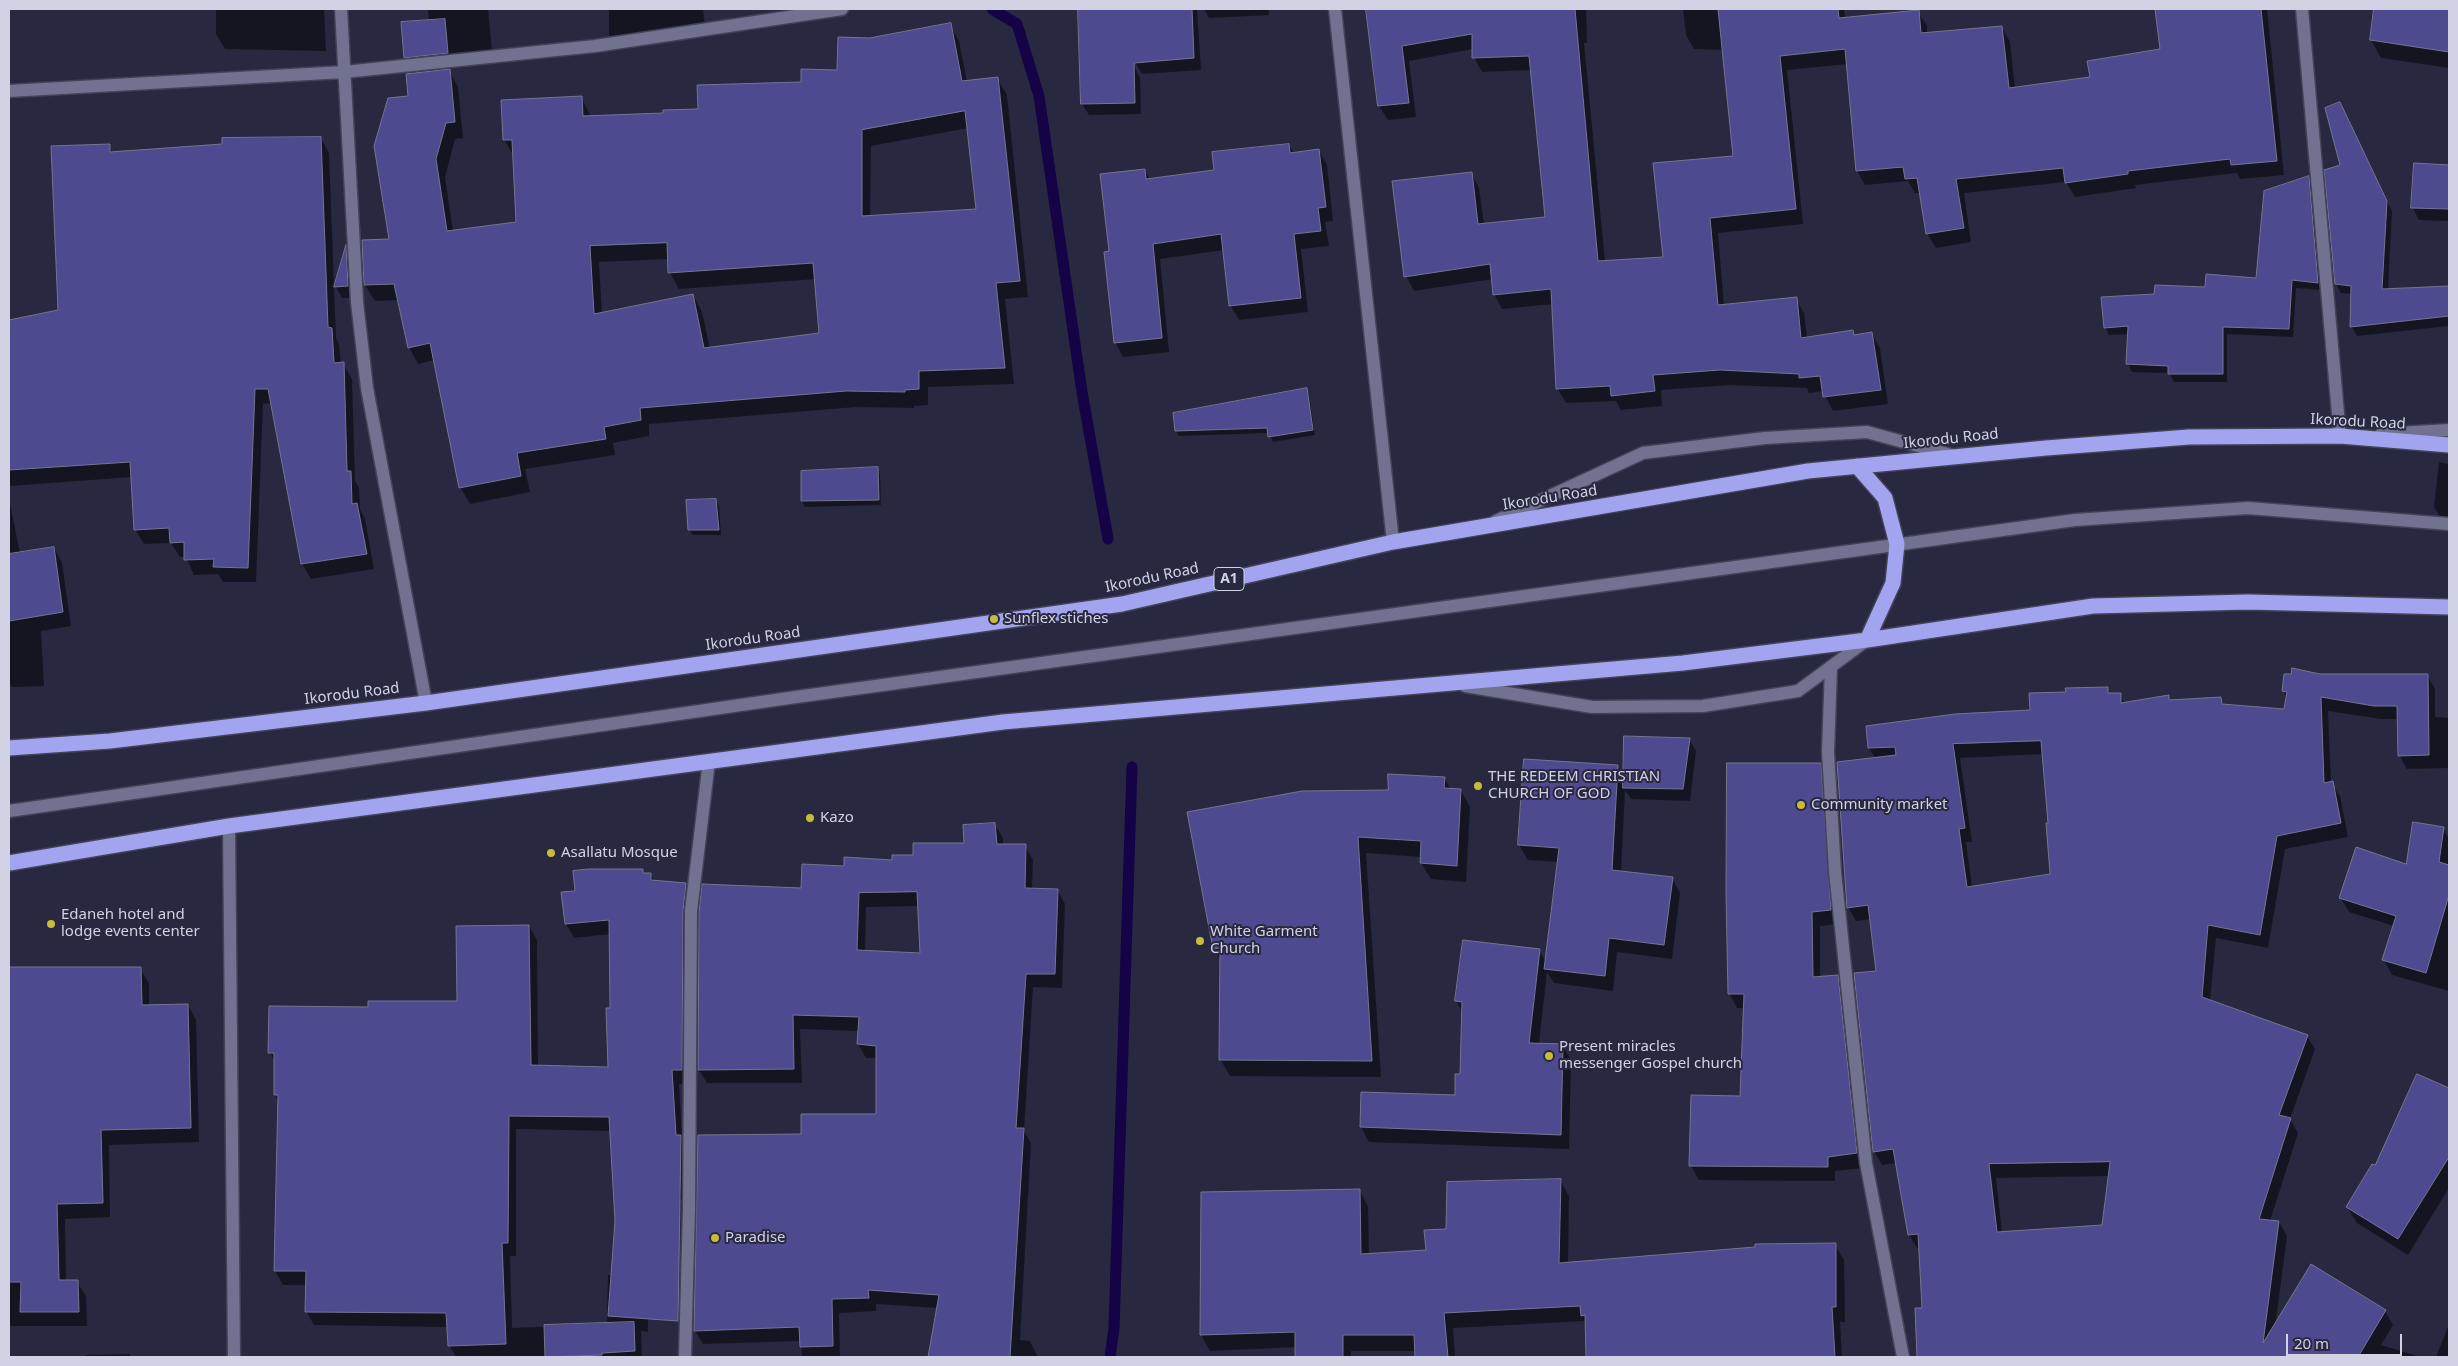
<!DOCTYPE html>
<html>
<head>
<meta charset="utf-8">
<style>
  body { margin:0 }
  #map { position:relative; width:2458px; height:1366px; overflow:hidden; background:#282841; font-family:"Noto Sans",sans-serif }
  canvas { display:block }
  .frame { position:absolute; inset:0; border:10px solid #d1d2e3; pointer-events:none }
  .scale { position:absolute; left:2286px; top:1334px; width:116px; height:22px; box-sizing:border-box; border:2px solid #d1d2e3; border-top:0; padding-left:6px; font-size:15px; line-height:18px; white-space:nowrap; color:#d1d2e3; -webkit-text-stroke:4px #282841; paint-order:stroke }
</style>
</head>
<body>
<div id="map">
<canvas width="2458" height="1366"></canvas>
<div class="frame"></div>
<div class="scale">20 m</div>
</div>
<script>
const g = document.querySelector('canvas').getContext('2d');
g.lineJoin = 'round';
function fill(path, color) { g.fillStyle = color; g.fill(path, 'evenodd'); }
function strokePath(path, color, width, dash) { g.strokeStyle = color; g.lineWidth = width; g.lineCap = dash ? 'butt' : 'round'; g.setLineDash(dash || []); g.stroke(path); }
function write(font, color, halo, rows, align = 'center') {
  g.font = font + ' "Noto Sans",sans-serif'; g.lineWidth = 4; g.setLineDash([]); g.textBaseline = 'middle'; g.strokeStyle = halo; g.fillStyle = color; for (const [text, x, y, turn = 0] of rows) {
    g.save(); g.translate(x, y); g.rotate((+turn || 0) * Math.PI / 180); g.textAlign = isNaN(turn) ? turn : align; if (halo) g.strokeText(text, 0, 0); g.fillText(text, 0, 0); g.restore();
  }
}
const shadow = new Path2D(`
  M 216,9 L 324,9 L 326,51 L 225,49 L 216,34 Z
  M 428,9 L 488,9 L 492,52 L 452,54 L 453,62 L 411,67 L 405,57 L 429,21 Z
  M 609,9 L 703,9 L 706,34 L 616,47 L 609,35 Z
  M 1135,9 L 1197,9 L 1201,70 L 1142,74 L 1135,62 Z
  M 1204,9 L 1269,9 L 1269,15 L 1209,18 Z
  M 1368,9 L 1586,9 L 1587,43 L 1584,43 L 1605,262 L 1664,258 L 1734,157 L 1723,50 L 1694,49 L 1686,35 L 1683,9 L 1844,9 L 1845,19 L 1918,12 L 1927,26 L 1927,34 L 2002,27 L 2010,42 L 2015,88 L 2091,78 L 2161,50 L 2156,9 L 2267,9 L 2284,175 L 2240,179 L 2237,173 L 2135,185 L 2136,188 L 2075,197 L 2066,182 L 1964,193 L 1971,242 L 1936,248 L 1927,233 L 1921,193 L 1915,193 L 1908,181 L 1865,185 L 1857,171 L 1848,64 L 1787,70 L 1803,224 L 1718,233 L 1724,305 L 1796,299 L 1804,313 L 1807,338 L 1852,332 L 1855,336 L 1872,334 L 1880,348 L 1888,404 L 1833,411 L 1823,391 L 1809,393 L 1807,388 L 1729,385 L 1661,390 L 1662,406 L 1621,410 L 1616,401 L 1566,403 L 1557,388 L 1553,304 L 1502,309 L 1494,294 L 1493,279 L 1414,291 L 1406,276 L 1471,173 L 1479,188 L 1484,224 L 1546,218 L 1532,70 L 1482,72 L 1474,57 L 1473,49 L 1409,61 L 1416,117 L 1388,120 L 1379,106 Z
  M 2376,9 L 2449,9 L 2449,68 L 2381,58 L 2371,40 Z
  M 950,25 L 959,41 L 967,82 L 997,78 L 1007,95 L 1028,297 L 1005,299 L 1014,384 L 928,387 L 928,405 L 914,406 L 914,408 L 856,407 L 649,424 L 649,436 L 613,443 L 615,455 L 525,469 L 530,492 L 470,504 L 460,487 L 435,360 L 418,364 L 409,347 L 399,300 L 375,301 L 365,285 L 363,241 L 390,240 L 409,97 L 449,71 L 458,87 L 463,138 L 455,139 L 445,177 L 453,231 L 517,224 L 514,156 L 504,140 L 581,97 L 591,117 L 664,115 L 699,111 L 838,71 L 869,39 ZM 968,128 L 977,210 L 870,216 L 871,146 ZM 669,259 L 670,273 L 679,289 L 816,279 L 820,334 L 710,349 L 702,312 L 693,295 L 602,314 L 599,262 Z
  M 1134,66 L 1140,78 L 1141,114 L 1089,115 L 1082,104 Z
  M 2345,113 L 2392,211 L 2388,290 L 2449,288 L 2449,326 L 2357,336 L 2351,326 L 2352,294 L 2341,293 L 2336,284 Z
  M 321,138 L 329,153 L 336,338 L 339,344 L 341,364 L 343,364 L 352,379 L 355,481 L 359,487 L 360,509 L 365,519 L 374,569 L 311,579 L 302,564 L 272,403 L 263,404 L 256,582 L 223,582 L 218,574 L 194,575 L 186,557 L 180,557 L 171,543 L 144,544 L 135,529 L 132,477 L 10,486 L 9,321 L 59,311 L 109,145 L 113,153 Z
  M 1289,145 L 1294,154 L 1319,151 L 1327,165 L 1333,221 L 1325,222 L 1329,246 L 1301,249 L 1308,312 L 1239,320 L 1230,305 L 1224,250 L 1160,259 L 1169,352 L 1123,357 L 1115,342 L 1110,252 L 1145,170 L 1150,180 L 1215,171 Z
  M 2416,165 L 2449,166 L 2449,221 L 2419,220 L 2413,208 Z
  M 2308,177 L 2313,185 L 2322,290 L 2296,288 L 2293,337 L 2227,334 L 2227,382 L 2174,382 L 2169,373 L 2132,372 L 2128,364 L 2129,334 L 2109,335 L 2105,327 L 2155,295 L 2257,280 Z
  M 346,248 L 352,258 L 354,298 L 342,298 L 335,286 Z
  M 1306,389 L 1309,395 L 1315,435 L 1273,442 L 1269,433 L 1179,436 L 1176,430 Z
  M 2439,462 L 2449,464 L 2449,525 L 2445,525 L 2434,507 Z
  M 877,469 L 880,474 L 881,505 L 805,507 L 802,501 L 802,472 Z
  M 9,499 L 20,553 L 54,548 L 62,563 L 71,626 L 41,631 L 44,686 L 12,687 L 9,683 Z
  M 716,500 L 719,506 L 721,535 L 693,535 L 689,530 Z
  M 2320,675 L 2427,675 L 2435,689 L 2435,717 L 2449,718 L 2449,768 L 2407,769 L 2399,755 L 2398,719 L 2382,719 L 2328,711 L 2331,783 L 2340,796 L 2348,837 L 2285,849 L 2268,948 L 2216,938 L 2210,1001 L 2307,1036 L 2315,1049 L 2290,1119 L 2298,1133 L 2270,1221 L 2279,1222 L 2287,1236 L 2275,1327 L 2385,1311 L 2393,1325 L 2381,1345 L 2421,1357 L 1918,1357 L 1916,1309 L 1923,1309 L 1920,1248 L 1917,1248 L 1909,1235 L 1897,1163 L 1882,1165 L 1874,1151 L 1877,972 L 1871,919 L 1856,921 L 1848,907 L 1838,763 L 1875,758 L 1869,748 L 2031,712 L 2067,693 L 2107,688 L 2111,695 L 2120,695 L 2125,704 L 2168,697 L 2171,701 L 2220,699 L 2225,706 L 2285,710 L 2287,698 L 2284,691 ZM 2043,754 L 2050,824 L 2051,875 L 1972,887 L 1966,842 L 1972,842 L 1960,758 ZM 2109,1176 L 2103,1227 L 2002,1233 L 1996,1178 Z
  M 1689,739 L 1696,751 L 1690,801 L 1631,799 L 1625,790 L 1621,872 L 1672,878 L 1680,893 L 1672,959 L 1617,952 L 1613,991 L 1554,983 L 1547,972 L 1539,1044 L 1562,1045 L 1571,1060 L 1569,1149 L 1369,1142 L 1361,1127 L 1362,1093 L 1456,1096 L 1461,1075 L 1463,1013 L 1456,1001 L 1539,951 L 1546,962 L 1559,862 L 1528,860 L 1519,845 L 1617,766 L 1624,778 Z
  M 1820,765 L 1828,779 L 1838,924 L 1820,926 L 1820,978 L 1837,976 L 1845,990 L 1864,1168 L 1835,1171 L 1835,1181 L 1699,1180 L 1691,1166 L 1741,1098 L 1745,1008 L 1737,1008 L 1729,993 Z
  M 1444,778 L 1451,790 L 1461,791 L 1470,807 L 1466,882 L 1431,879 L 1421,863 L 1421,857 L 1366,853 L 1381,1077 L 1230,1076 L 1220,1059 L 1221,961 L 1214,949 L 1188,813 L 1389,791 Z
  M 995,825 L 1003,838 L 1003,846 L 1025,846 L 1033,860 L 1032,889 L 1057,890 L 1065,904 L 1062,988 L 1033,987 L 1024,1131 L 1031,1143 L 1020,1340 L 1030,1341 L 1038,1357 L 930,1357 L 938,1308 L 876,1304 L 876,1311 L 839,1313 L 840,1357 L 802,1357 L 801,1341 L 703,1344 L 695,1331 L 802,1135 L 878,1115 L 878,1058 L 866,1058 L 858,1044 L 859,1031 L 800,1029 L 802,1083 L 707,1083 L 699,1070 L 803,889 L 845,867 L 894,862 L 965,844 ZM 919,906 L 921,955 L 865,951 L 866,907 Z
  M 2443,828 L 2449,839 L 2449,991 L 2392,975 L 2384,960 L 2394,926 L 2349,912 L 2340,897 L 2407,866 Z
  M 643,871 L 645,874 L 650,874 L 655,881 L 685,884 L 693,898 L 689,1084 L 679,1084 L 682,1139 L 689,1150 L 688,1199 L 649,1200 L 648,1332 L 641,1331 L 642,1357 L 456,1357 L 449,1345 L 448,1327 L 314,1325 L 306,1311 L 307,1285 L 283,1285 L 275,1271 L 279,1102 L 275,1095 L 275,1062 L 270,1052 L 370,1008 L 459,1003 L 529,926 L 537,940 L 538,1067 L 609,1068 L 610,934 L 574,938 L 566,924 L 576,892 ZM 516,1129 L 611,1131 L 616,1221 L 612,1275 L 608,1275 L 607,1324 L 512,1328 L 510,1256 L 516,1256 Z
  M 9,967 L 140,969 L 149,983 L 149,1006 L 188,1005 L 196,1020 L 199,1142 L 109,1145 L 110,1217 L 65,1219 L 66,1282 L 77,1282 L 86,1296 L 87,1326 L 9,1326 Z
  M 2418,1075 L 2449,1089 L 2449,1188 L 2408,1255 L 2357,1223 L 2347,1207 L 2376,1167 Z
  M 1560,1180 L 1569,1196 L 1568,1263 L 1835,1245 L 1844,1260 L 1845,1322 L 1840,1322 L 1842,1357 L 1587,1357 L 1586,1321 L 1453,1328 L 1455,1357 L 1417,1357 L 1416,1351 L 1351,1351 L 1351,1357 L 1296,1357 L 1296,1347 L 1210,1351 L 1201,1335 L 1202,1193 L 1359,1190 L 1368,1206 L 1369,1255 L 1427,1251 L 1447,1230 Z
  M 2449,1324 L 2449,1357 L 2436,1357 Z
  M 129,1354 L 131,1357 L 86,1357 L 86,1355 Z`);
const stream = new Path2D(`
  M 992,9 L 1017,24 L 1039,96 L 1082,392 L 1108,539
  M 1110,1357 L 1114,1328 L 1132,767`);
const building = new Path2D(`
  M 1078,9 L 1192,9 L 1194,58 L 1134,63 L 1135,103 L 1081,104 Z
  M 1366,9 L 1575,9 L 1598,261 L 1663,257 L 1653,163 L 1733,156 L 1718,9 L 1838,9 L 1839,18 L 1919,10 L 1921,33 L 2002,26 L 2009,88 L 2090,77 L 2087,61 L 2160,49 L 2155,9 L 2261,9 L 2277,161 L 2231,165 L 2230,159 L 2128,171 L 2128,174 L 2065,183 L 2063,168 L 1956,179 L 1964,228 L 1926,234 L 1917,178 L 1905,179 L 1903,167 L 1856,171 L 1845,49 L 1780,56 L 1796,209 L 1710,218 L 1718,305 L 1797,297 L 1801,338 L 1853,330 L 1854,335 L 1872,332 L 1881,390 L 1823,397 L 1820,376 L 1799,378 L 1799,374 L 1720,370 L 1653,375 L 1655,391 L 1611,396 L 1610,386 L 1556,389 L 1551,289 L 1493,295 L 1490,264 L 1404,277 L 1392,181 L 1472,172 L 1478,224 L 1545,217 L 1529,56 L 1472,58 L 1472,34 L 1402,46 L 1409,103 L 1378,106 Z
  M 2374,9 L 2449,9 L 2449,52 L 2370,40 Z
  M 445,19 L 448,53 L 404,58 L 401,22 Z
  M 951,23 L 962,81 L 998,77 L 1020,281 L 996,283 L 1005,368 L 919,371 L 919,389 L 905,390 L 905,392 L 846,391 L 640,408 L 641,420 L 604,427 L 606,439 L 517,453 L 521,476 L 459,488 L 430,343 L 408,348 L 394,284 L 364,285 L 362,240 L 389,239 L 374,146 L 388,98 L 408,96 L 406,74 L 450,69 L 455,122 L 446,123 L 436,159 L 447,231 L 516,222 L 512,140 L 503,140 L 501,100 L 582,96 L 583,116 L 663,113 L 663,110 L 698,109 L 697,85 L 801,82 L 801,69 L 837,70 L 838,37 L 869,38 ZM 965,111 L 976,209 L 862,216 L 862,130 ZM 667,243 L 668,273 L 813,263 L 819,333 L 704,348 L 693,294 L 594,314 L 590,246 Z
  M 2340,102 L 2387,201 L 2382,289 L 2449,286 L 2449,316 L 2350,327 L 2351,286 L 2335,284 L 2324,170 L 2340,165 L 2325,108 Z
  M 321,137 L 328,327 L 332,328 L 334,363 L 344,362 L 347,471 L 351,471 L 352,504 L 357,503 L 367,554 L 301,564 L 268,389 L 255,389 L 248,568 L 213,567 L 214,559 L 184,560 L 184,542 L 170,543 L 169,528 L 134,530 L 130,462 L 9,470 L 9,320 L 58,310 L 51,146 L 110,144 L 110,152 L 222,144 L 222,138 Z
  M 1289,144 L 1290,153 L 1319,149 L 1326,207 L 1318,208 L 1321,231 L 1294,234 L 1301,298 L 1229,306 L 1221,234 L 1153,244 L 1162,338 L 1114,343 L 1104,252 L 1109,251 L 1100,174 L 1145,169 L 1146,179 L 1214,170 L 1212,152 Z
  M 2414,163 L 2449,165 L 2449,209 L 2411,208 Z
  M 2309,176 L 2318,283 L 2292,280 L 2289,329 L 2223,327 L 2223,374 L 2168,374 L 2168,366 L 2126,364 L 2128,326 L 2104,328 L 2101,297 L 2154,294 L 2155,285 L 2205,287 L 2206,274 L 2256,278 L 2264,191 Z
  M 346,245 L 348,286 L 334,287 Z
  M 1307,388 L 1313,430 L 1268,437 L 1267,428 L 1175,431 L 1173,413 Z
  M 878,467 L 879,500 L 801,501 L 801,471 Z
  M 716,499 L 719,530 L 688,530 L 686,500 Z
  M 54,547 L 63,612 L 9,621 L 9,554 Z
  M 2292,668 L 2320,674 L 2428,674 L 2429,755 L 2398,756 L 2397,706 L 2374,706 L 2321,697 L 2324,783 L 2333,781 L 2341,823 L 2277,836 L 2260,935 L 2208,925 L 2202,997 L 2308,1035 L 2279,1115 L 2291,1118 L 2259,1219 L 2279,1221 L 2263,1343 L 2311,1264 L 2386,1310 L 2358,1357 L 1917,1357 L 1915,1308 L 1922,1308 L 1918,1234 L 1908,1235 L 1893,1149 L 1873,1152 L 1854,973 L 1876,971 L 1868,905 L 1847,908 L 1837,762 L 1896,755 L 1895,747 L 1868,748 L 1866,726 L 1955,714 L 2030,710 L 2029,693 L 2066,692 L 2065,688 L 2108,687 L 2108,693 L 2121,693 L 2121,703 L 2169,695 L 2169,700 L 2221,697 L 2222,704 L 2284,709 L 2287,692 L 2282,691 L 2284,674 L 2291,674 ZM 2041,741 L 2048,823 L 2046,823 L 2050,874 L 1967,887 L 1959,829 L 1965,828 L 1953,744 ZM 2110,1162 L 2102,1225 L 1997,1232 L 1989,1164 Z
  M 1624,736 L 1690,738 L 1683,789 L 1623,788 Z
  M 1524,759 L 1618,765 L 1612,870 L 1673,877 L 1664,945 L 1609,938 L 1605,976 L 1544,969 L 1559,848 L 1518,845 Z
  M 1727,763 L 1821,763 L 1831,910 L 1812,912 L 1813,977 L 1838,975 L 1857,1153 L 1828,1157 L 1828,1167 L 1689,1166 L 1691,1095 L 1740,1096 L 1744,994 L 1728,994 L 1726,894 Z
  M 1388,774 L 1445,777 L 1444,788 L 1461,789 L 1457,866 L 1420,863 L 1421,841 L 1358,837 L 1372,1061 L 1219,1060 L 1220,948 L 1213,949 L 1187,812 L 1302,791 L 1388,790 Z
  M 2413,822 L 2444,827 L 2439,862 L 2449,865 L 2449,895 L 2426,973 L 2382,960 L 2396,916 L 2339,898 L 2356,847 L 2406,864 Z
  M 995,823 L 997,844 L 1026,844 L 1025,888 L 1058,889 L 1055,974 L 1026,974 L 1016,1128 L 1024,1128 L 1010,1357 L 928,1357 L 939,1295 L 868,1290 L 869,1298 L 832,1299 L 833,1346 L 800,1347 L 799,1327 L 694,1331 L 698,1135 L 801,1134 L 801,1114 L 876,1114 L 876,1046 L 857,1044 L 859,1017 L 793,1015 L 794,1069 L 698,1070 L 699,912 L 702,884 L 801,888 L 802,864 L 844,866 L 844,857 L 892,860 L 892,855 L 913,855 L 913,843 L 964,843 L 963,825 ZM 917,892 L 920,953 L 857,950 L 859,893 Z
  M 589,869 L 643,869 L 643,873 L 651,873 L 651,880 L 686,883 L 683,911 L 682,1070 L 672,1070 L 676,1135 L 681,1135 L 678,1321 L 608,1316 L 615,1221 L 609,1117 L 509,1116 L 508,1243 L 502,1243 L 506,1344 L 448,1346 L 446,1313 L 305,1312 L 306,1271 L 274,1271 L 278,1095 L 274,1095 L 274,1053 L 268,1053 L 269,1006 L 368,1007 L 368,1001 L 457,1001 L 456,926 L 529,925 L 531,1065 L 608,1067 L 606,1008 L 610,1008 L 609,920 L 565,924 L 561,892 L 575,891 L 573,871 Z
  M 1463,940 L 1540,949 L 1529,1043 L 1563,1044 L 1561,1135 L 1360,1127 L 1361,1092 L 1455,1095 L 1455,1074 L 1460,1074 L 1462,1002 L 1455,1001 Z
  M 9,967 L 141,967 L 142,1005 L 188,1004 L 191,1128 L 101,1130 L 103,1203 L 57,1204 L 59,1280 L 78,1280 L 79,1312 L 20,1312 L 21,1282 L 9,1282 Z
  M 2417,1074 L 2449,1088 L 2449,1157 L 2398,1239 L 2346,1207 L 2372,1164 L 2375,1165 Z
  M 1561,1179 L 1559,1263 L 1755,1247 L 1755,1244 L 1836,1243 L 1836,1307 L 1832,1307 L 1835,1357 L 1586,1357 L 1585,1315 L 1581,1316 L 1580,1306 L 1444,1313 L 1448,1357 L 1415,1357 L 1414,1335 L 1343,1335 L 1343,1357 L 1295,1357 L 1295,1332 L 1200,1335 L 1201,1192 L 1360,1189 L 1361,1254 L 1426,1250 L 1424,1230 L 1446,1229 L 1447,1182 Z
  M 634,1322 L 635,1351 L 602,1353 L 602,1355 L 545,1357 L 544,1325 Z`);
const minor = new Path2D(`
  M 341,9 L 357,302 L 367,388 L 426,703
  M 1335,9 L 1393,542
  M 2302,9 L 2340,436 L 2349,436
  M 9,91 L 344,72 L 595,46 L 842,9
  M 2381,434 L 2449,430
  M 1496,521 L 1643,453 L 1765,438 L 1867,432 L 1951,455
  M 1831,667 L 1828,752 L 1835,872 L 1866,1163 L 1903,1357
  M 1465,686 L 1592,707 L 1703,706 L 1798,691 L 1867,640
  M 9,811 L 796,697 L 2075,520 L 2248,508 L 2449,524
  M 229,826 L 234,1357
  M 685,1357 L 689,1209 L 691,911 L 709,761`);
const highway = new Path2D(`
  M 1857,466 L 1885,498 L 1897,544 L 1893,583 L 1867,640
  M 9,748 L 110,741 L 426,703 L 1122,604 L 1393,542 L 1808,471 L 2046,448 L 2189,437 L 2340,436 L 2449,445
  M 9,863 L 229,826 L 1003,722 L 1683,663 L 1867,640 L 2093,606 L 2248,602 L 2449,607`);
const markers = [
  [994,619,5,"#c9bb3a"],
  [1478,786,5,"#c9bb3a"],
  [1801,805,5,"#c9bb3a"],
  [810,818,5,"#c9bb3a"],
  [551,853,5,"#c9bb3a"],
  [51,924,5,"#c9bb3a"],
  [1200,941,5,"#c9bb3a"],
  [1549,1056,5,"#c9bb3a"],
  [715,1238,5,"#c9bb3a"]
];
const shields = [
  [1229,579,30]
];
const shieldNames = [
  ["A1",1229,579]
];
const streetNames = [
  ["Ikorodu Road",2358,422,3],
  ["Ikorodu Road",1951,439,-6],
  ["Ikorodu Road",1550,498,-9],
  ["Ikorodu Road",1152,578,-12],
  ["Ikorodu Road",753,639,-8],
  ["Ikorodu Road",352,694,-7]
];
const poiNames = [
  ["Sunflex stiches",1004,619],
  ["THE REDEEM CHRISTIAN",1488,777],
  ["CHURCH OF GOD",1488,794],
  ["Community market",1811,805],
  ["Kazo",820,818],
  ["Asallatu Mosque",561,853],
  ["Edaneh hotel and",61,915],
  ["lodge events center",61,932],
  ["White Garment",1210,932],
  ["Church",1210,949],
  ["Present miracles",1559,1047],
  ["messenger Gospel church",1559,1064],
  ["Paradise",725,1238]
];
fill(shadow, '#0007');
strokePath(stream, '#140346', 11);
fill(building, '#4d4a8f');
strokePath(building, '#747592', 1);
strokePath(minor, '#434258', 15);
strokePath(highway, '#434258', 18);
strokePath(minor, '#70728f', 12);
strokePath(highway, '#a3a4f0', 15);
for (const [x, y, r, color] of markers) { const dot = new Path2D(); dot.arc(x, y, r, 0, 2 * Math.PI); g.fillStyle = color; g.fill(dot); strokePath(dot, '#282841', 2); }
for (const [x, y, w] of shields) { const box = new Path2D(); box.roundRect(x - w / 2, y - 11.5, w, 23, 4); g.fillStyle = '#282841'; g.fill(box); strokePath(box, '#d1d2e3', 1); }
write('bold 14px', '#d1d2e3', null, shieldNames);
write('15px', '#d1d2e3', '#282841', streetNames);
write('15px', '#d1d2e3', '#282841', poiNames, 'left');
</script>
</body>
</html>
